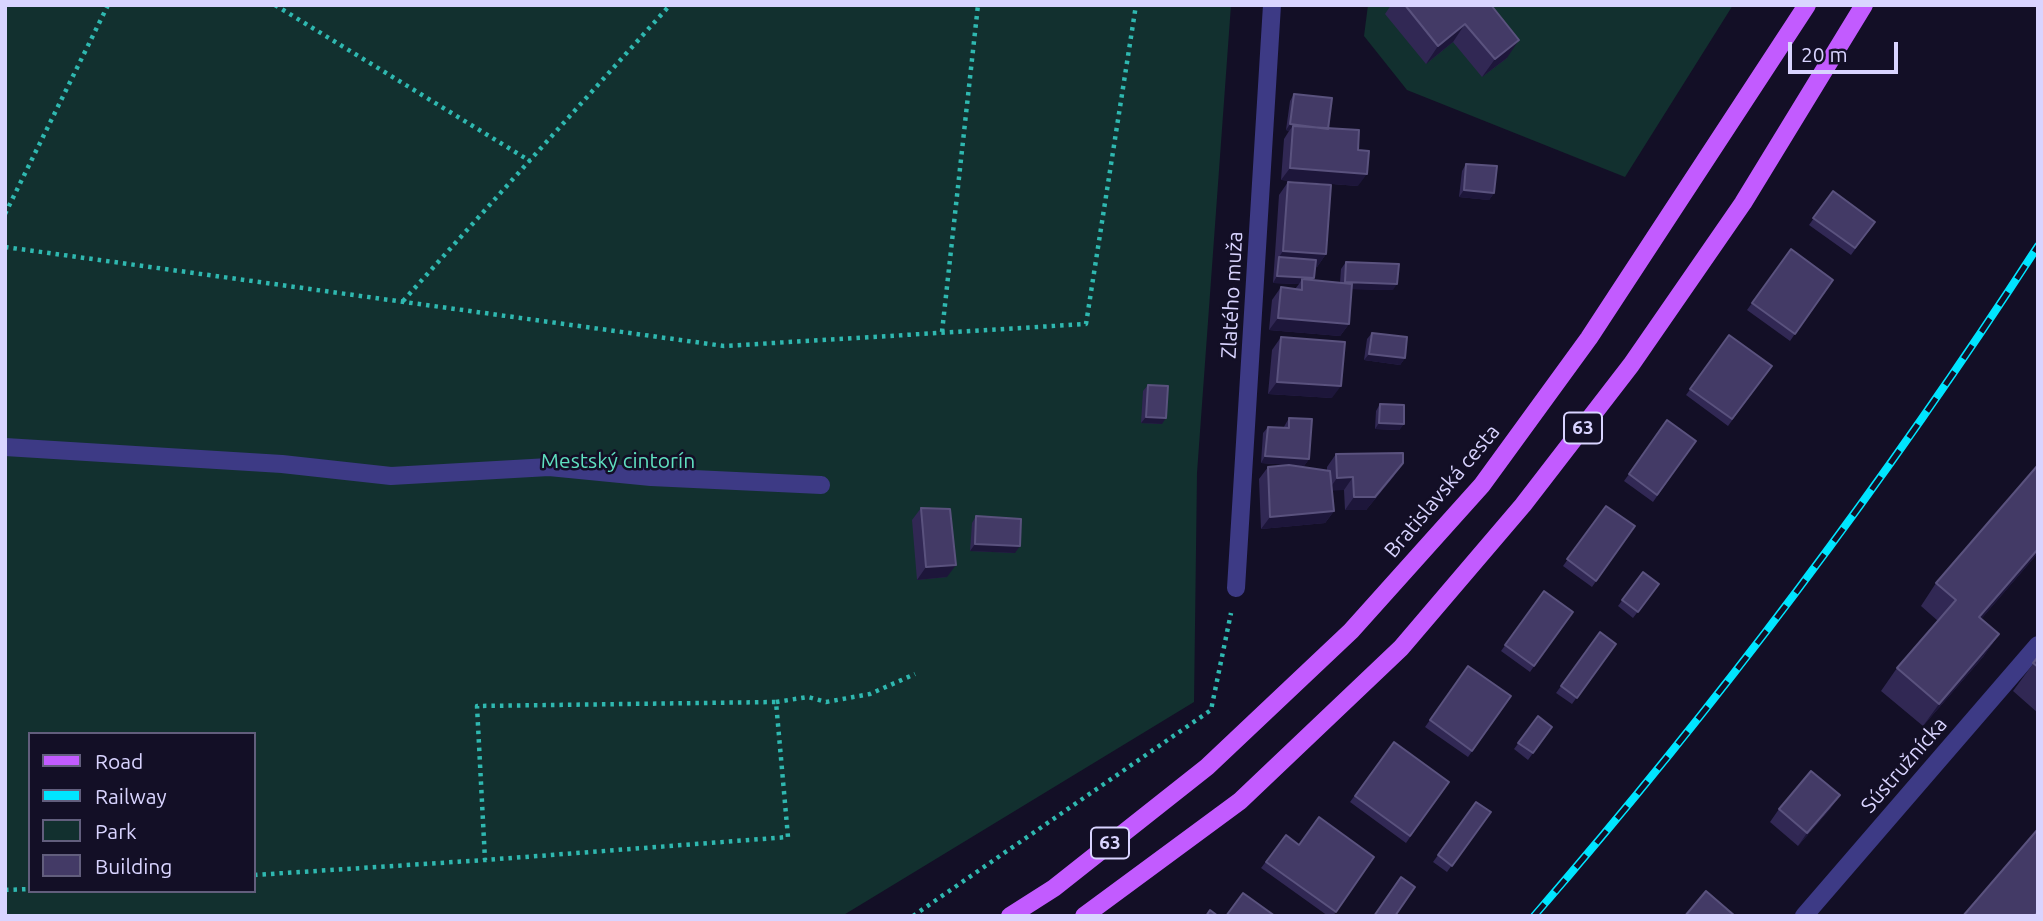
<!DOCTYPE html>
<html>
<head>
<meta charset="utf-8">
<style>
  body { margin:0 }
  #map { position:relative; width:2043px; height:921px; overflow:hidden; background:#130f26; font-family:Ubuntu,sans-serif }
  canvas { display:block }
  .frame { position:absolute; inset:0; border:7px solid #d9d4ff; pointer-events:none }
  .legend { position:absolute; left:28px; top:732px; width:228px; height:161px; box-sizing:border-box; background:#130f26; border:2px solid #625e7d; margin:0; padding:9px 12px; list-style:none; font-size:21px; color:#d9d4ff }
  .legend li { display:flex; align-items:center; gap:14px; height:35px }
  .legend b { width:35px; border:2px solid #625e7d }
  .scale { position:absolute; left:1788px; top:42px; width:110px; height:32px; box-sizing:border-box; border:4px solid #d9d4ff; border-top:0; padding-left:9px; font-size:21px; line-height:24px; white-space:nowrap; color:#d9d4ff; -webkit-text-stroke:5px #130f26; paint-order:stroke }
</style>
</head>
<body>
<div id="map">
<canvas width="2043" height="921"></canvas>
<div class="frame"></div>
<ul class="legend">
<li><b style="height:9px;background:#c25bff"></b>Road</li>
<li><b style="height:9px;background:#00e5ff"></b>Railway</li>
<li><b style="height:19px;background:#12302f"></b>Park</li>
<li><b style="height:19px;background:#433a66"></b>Building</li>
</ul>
<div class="scale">20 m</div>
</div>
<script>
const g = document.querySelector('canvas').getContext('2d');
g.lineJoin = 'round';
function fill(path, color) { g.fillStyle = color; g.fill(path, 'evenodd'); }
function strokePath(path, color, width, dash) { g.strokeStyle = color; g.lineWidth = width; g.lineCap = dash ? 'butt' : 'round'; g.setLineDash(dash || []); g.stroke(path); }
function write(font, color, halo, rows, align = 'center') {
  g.font = font + ' Ubuntu,sans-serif'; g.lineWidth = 5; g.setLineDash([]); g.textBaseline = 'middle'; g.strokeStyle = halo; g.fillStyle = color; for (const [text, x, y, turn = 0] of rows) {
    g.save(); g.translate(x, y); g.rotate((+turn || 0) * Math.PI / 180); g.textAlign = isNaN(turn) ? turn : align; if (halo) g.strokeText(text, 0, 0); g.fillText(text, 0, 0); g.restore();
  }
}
const green = new Path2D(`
  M 5,5 L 1231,5 L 1197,473 L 1194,702 L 842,916 L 5,916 ZM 30,734 L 254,734 L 254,891 L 30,891 Z
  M 1368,5 L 1733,5 L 1625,177 L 1407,90 L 1364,36 Z`);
const path = new Path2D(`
  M 275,5 L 530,161
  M 5,214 L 108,5
  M 5,247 L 724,346 L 1086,324 L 1136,5
  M 403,301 L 670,5
  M 942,332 L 978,5
  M 776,702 L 808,697 L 826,702 L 870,694 L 915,674
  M 254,875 L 485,860 L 788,837 L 776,702 L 477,706 L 485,860
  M 5,890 L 30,889
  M 913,916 L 1211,710 L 1231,613`);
const minor = new Path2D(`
  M 5,447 L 282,464 L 391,476 L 549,467 L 651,477 L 821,485
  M 1236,588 L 1272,5
  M 1804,916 L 2038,645`);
const major = new Path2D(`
  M 1010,916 L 1054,888 L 1207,767 L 1351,631 L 1482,485 L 1589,338 L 1807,5
  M 1084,916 L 1240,801 L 1401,648 L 1523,505 L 1631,365 L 1743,203 L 1864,5`);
const rail = new Path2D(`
  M 1534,916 C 1718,704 1885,482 2038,246`);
const wall = new Path2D(`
  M 1391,5 L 1491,5 L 1507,58 L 1482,77 L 1453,42 L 1426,64 L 1385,14 Z
  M 1294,94 L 1328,128 L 1358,150 L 1358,186 L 1281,180 L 1284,139 L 1289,131 L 1286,130 L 1290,101 Z
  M 1466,164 L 1494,193 L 1489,200 L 1459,197 L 1462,171 Z
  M 1288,182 L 1326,254 L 1317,267 L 1315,266 L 1312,280 L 1340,283 L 1341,269 L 1346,262 L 1393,290 L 1352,289 L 1349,324 L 1340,336 L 1269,330 L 1272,300 L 1281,287 L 1295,289 L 1299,284 L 1273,283 L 1279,195 Z
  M 1833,191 L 1875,222 L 1851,255 L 1809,225 Z
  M 1791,249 L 1833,280 L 1790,341 L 1747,310 Z
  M 1372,333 L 1405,358 L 1400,365 L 1364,360 L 1367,339 Z
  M 1729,335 L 1772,366 L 1728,426 L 1686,395 Z
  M 1281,337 L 1332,398 L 1268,394 L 1272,350 Z
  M 1148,385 L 1162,424 L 1141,423 L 1143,391 Z
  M 1380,404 L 1404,424 L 1399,430 L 1375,429 L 1376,411 Z
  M 1289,418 L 1309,459 L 1304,466 L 1261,463 L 1263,433 L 1268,427 L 1284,427 L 1285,425 Z
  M 1696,441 L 1653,502 L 1624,481 L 1629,474 Z
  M 1336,454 L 1394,476 L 1366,510 L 1345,510 L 1344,490 L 1332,490 L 1334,511 L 1325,523 L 1261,529 L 1259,479 L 1268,467 L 1327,470 L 1327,467 Z
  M 2038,465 L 2038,553 L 1981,619 L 1999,634 L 1983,657 L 1923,726 L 1881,691 L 1897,668 L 1938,621 L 1921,606 L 1936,583 Z
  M 1606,506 L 1635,526 L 1592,587 L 1563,566 Z
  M 921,508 L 947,577 L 917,580 L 912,520 Z
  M 976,516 L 1015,553 L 970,551 L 972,523 Z
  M 1643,572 L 1659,584 L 1633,618 L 1618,606 Z
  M 1544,591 L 1573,612 L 1530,672 L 1501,651 Z
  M 1600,632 L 1616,644 L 1572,704 L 1556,693 Z
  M 2038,657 L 2038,713 L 2013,691 Z
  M 1468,666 L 1511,697 L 1468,757 L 1425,727 Z
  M 1538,716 L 1552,727 L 1528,760 L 1514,749 Z
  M 1394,742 L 1449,782 L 1406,843 L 1350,802 Z
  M 1476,802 L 1491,812 L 1447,872 L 1433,862 Z
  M 1831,808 L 1798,846 L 1770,822 L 1779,809 Z
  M 1286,835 L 1299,845 L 1374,857 L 1333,916 L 1328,916 L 1261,868 Z`);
const shadedWall = new Path2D(`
  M 1465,24 L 1453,42 L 1426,64 L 1438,46 Z
  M 1519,40 L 1507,58 L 1482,77 L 1495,59 Z
  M 1290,124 L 1328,129 L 1293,126 L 1289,131 L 1286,130 Z
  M 1290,168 L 1367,174 L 1358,186 L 1281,180 Z
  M 1464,190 L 1494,193 L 1489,200 L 1459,197 Z
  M 1283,251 L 1326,254 L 1317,267 L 1278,264 L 1279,257 Z
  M 1277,276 L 1314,278 L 1309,285 L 1302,279 L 1299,284 L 1273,283 Z
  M 1345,282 L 1397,284 L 1393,290 L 1340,289 Z
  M 1278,318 L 1349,324 L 1340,336 L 1269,330 Z
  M 1369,354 L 1405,358 L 1400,365 L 1364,360 Z
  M 1277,382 L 1341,386 L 1332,398 L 1268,394 Z
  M 1146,417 L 1166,418 L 1162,424 L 1141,423 Z
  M 1379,423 L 1404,424 L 1399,430 L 1375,429 Z
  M 1265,456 L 1309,459 L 1304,466 L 1261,463 Z
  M 1403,463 L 1394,476 L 1366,510 L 1345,510 L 1354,497 Z
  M 1353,477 L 1344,490 L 1328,491 L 1337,478 Z
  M 1334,511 L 1325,523 L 1261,529 L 1270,517 Z
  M 975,544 L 1020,546 L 1015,553 L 970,551 Z
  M 2038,549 L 2038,553 L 1963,640 L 1979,617 Z
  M 956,565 L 947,577 L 917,580 L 926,567 Z
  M 1999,634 L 1983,657 L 1923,726 L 1939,704 Z
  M 1840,795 L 1831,808 L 1798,846 L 1807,833 Z`);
const building = new Path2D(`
  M 1405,5 L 1491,5 L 1519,40 L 1495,59 L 1465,24 L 1438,46 Z
  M 1294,94 L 1332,98 L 1328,129 L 1290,124 Z
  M 1293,126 L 1359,130 L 1358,150 L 1369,151 L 1367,174 L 1290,168 Z
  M 1466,164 L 1497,166 L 1494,193 L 1464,190 Z
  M 1288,182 L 1331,185 L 1326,254 L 1283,251 Z
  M 1833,191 L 1875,222 L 1855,248 L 1813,218 Z
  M 1791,249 L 1833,280 L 1795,334 L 1752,303 Z
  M 1279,257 L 1316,260 L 1314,278 L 1277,276 Z
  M 1346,262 L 1399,264 L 1397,284 L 1345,282 Z
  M 1302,279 L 1352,284 L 1349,324 L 1278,318 L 1281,287 L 1302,290 Z
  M 1372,333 L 1407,337 L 1405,358 L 1369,354 Z
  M 1729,335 L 1772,366 L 1732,419 L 1690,389 Z
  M 1281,337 L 1345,342 L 1341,386 L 1277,382 Z
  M 1148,385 L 1168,386 L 1166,418 L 1146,417 Z
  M 1380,404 L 1404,405 L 1404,424 L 1379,423 Z
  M 1289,418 L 1312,419 L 1309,459 L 1265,456 L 1268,427 L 1289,428 Z
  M 1667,420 L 1696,441 L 1657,495 L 1629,474 Z
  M 1403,453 L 1403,463 L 1375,497 L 1354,497 L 1353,477 L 1337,478 L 1336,454 Z
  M 1289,465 L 1330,471 L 1334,511 L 1270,517 L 1268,467 Z
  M 2038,465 L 2038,549 L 1979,617 L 1999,634 L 1939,704 L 1897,668 L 1956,600 L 1936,583 Z
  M 1606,506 L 1635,526 L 1596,581 L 1567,559 Z
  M 921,508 L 950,509 L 956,565 L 926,567 Z
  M 976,516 L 1021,519 L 1020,546 L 975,544 Z
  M 1643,572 L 1659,584 L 1638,612 L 1622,600 Z
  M 1544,591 L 1573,612 L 1534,666 L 1505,645 Z
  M 1600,632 L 1616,644 L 1577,698 L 1561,686 Z
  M 2038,657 L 2038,667 L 2033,663 Z
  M 1468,666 L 1511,696 L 1472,751 L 1430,720 Z
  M 1538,716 L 1552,727 L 1533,753 L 1518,743 Z
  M 1394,742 L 1449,782 L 1410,836 L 1355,796 Z
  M 1811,771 L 1840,795 L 1807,833 L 1779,809 Z
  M 1476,802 L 1491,812 L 1452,866 L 1438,855 Z
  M 1319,817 L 1374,857 L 1336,912 L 1266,862 L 1286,835 L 1299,845 Z
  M 2038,829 L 2038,912 L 2034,916 L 1963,916 Z
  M 1401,877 L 1415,887 L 1395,916 L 1374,916 Z
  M 1706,891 L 1735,916 L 1685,916 Z
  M 1243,893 L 1275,916 L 1226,916 Z
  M 1210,910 L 1218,916 L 1206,916 Z`);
const shields = [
  [1583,428,38],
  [1110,843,38]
];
const shieldNames = [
  ["63",1583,428],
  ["63",1110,843]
];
const streetNames = [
  ["Zlatého muža",1232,295,-87],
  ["Bratislavská cesta",1442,491,-50],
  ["Sústružnícka",1904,765,-49]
];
const parkNames = [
  ["Mestský cintorín",618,461]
];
fill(green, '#12302f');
strokePath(path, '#2fb8b0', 4.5, [3.5, 5]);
strokePath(minor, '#3d3a85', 18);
strokePath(major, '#c25bff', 18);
strokePath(rail, '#00e5ff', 8);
strokePath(rail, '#130f26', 5, [16]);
fill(wall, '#312854');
fill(shadedWall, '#1d163a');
fill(building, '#433a66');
strokePath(building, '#5a527e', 2);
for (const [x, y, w] of shields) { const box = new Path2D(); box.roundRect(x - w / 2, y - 15.5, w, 31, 5); g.fillStyle = '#130f26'; g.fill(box); strokePath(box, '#d9d4ff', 2); }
write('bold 19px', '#d9d4ff', null, shieldNames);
write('21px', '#d9d4ff', '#130f26', streetNames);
write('21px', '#5fe0c0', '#130f26', parkNames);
</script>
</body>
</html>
